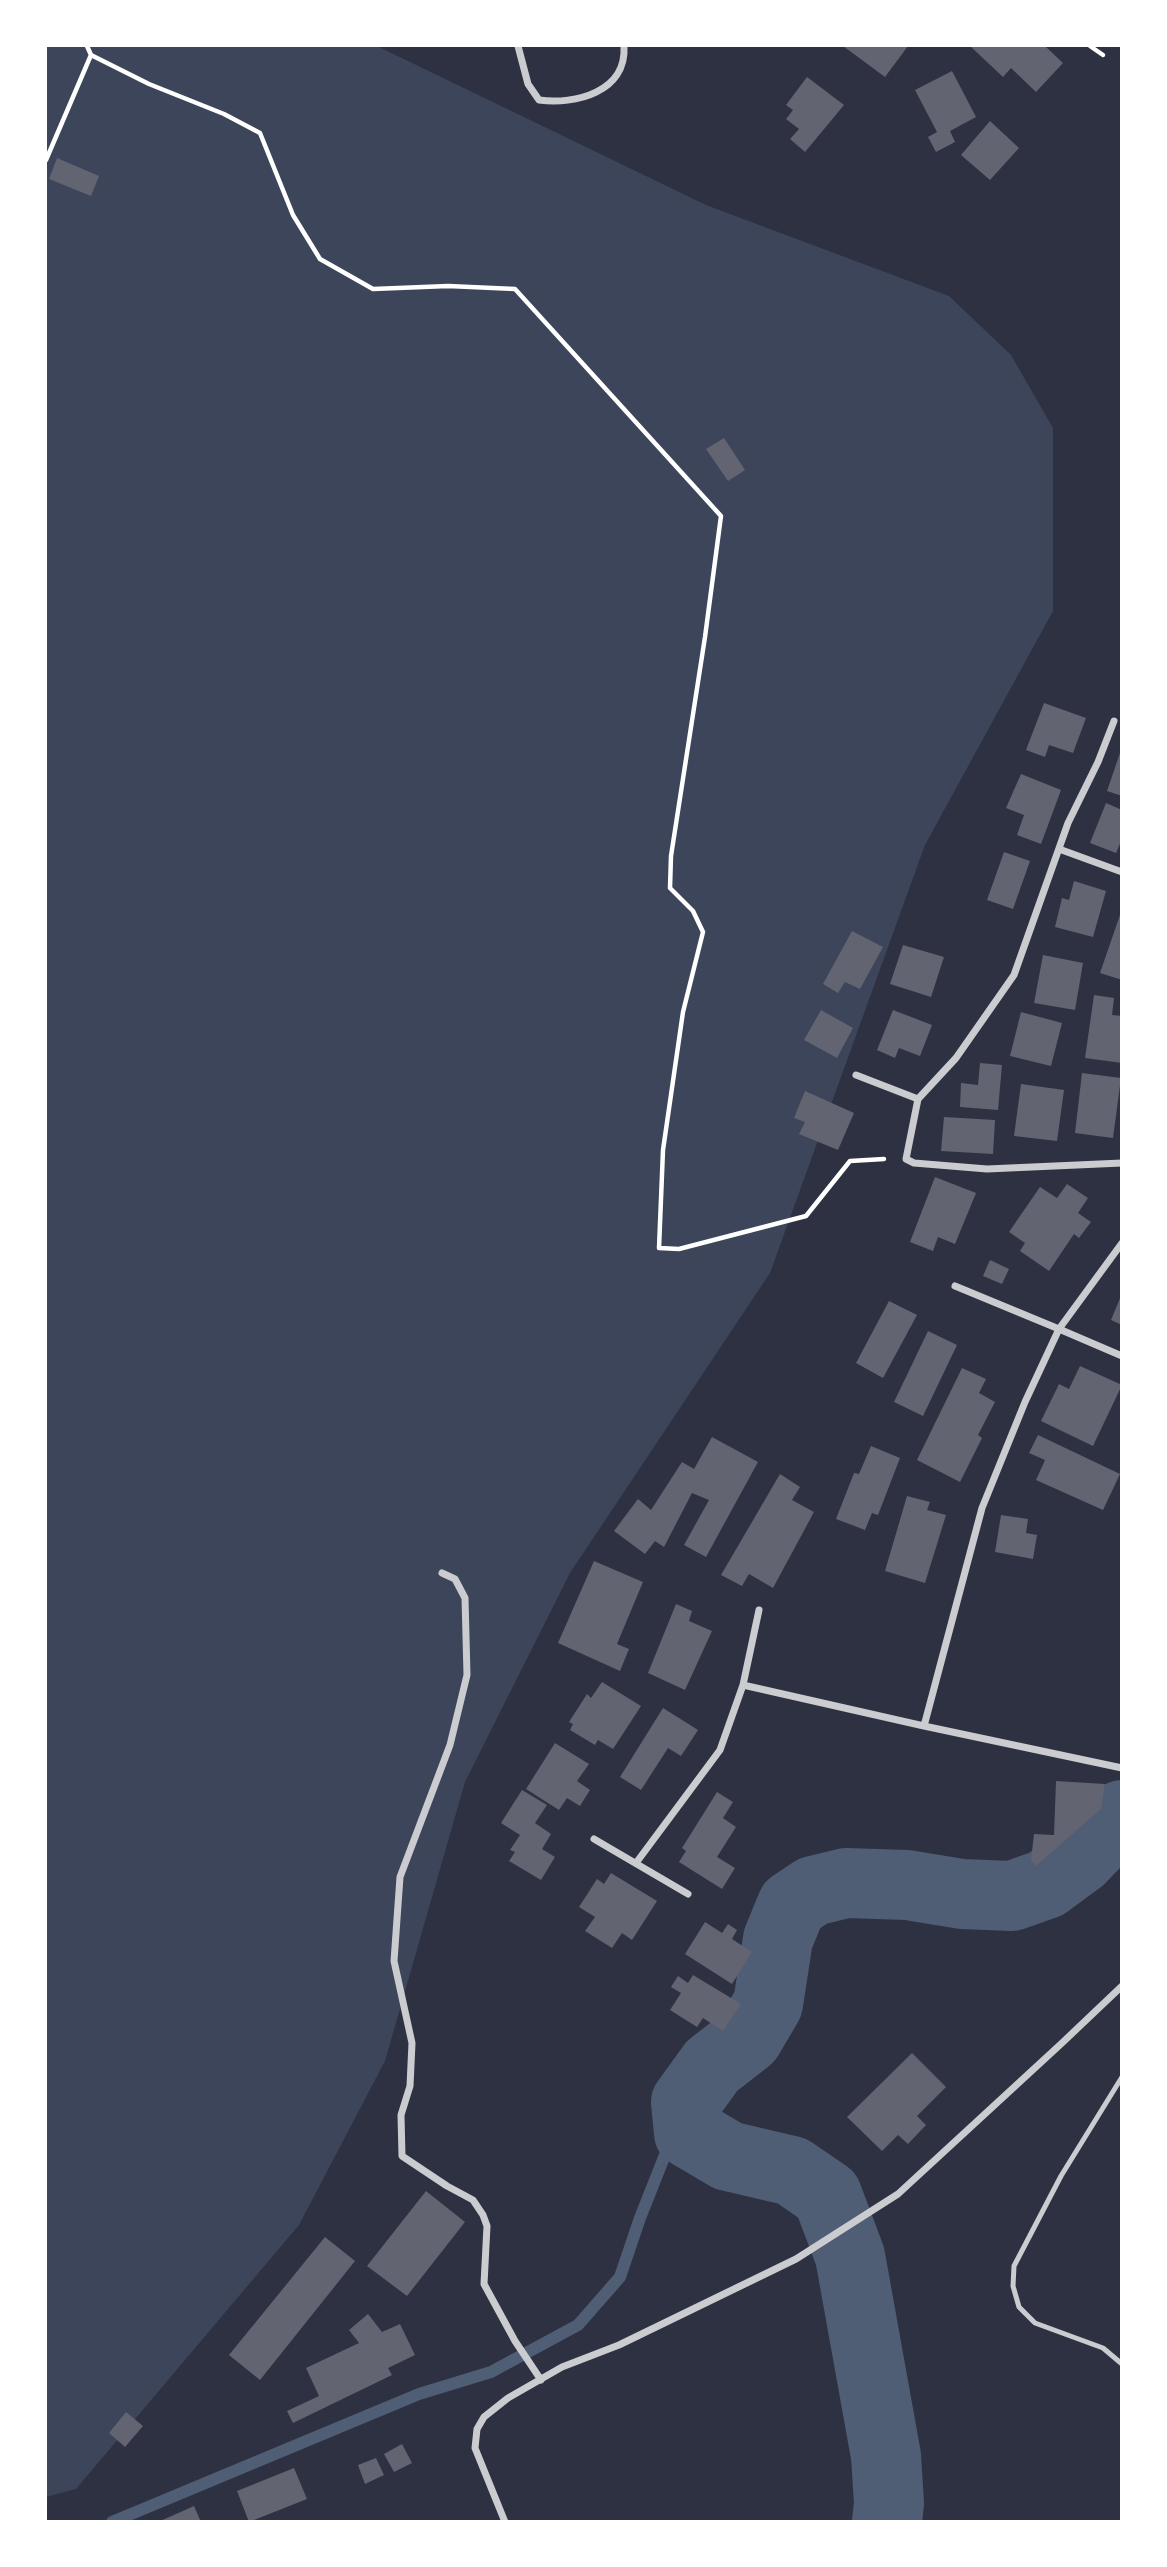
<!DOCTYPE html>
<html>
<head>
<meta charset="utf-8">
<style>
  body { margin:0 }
  #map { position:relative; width:1167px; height:2567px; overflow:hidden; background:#2d3142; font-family:"PT Sans",sans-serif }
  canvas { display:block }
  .frame { position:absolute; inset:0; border:47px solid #fff; pointer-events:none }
</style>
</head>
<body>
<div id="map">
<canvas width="1167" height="2567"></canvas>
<div class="frame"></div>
</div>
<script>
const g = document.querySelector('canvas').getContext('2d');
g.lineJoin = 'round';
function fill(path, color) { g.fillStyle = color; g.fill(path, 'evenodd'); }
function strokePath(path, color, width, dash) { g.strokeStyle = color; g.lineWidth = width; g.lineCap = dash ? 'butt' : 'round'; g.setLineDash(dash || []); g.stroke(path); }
const green = new Path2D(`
  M 46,46 L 377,46 L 706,205 L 949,296 L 1011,355 L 1053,428 L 1053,611 L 925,845 L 770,1273 L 570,1573 L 465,1782 L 385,2061 L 299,2225 L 76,2489 L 46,2497 Z`);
const stream = new Path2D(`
  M 112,2522 L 419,2394 L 491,2372 L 578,2325 L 620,2277 L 640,2218 L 686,2102`);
const river = new Path2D(`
  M 887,2522 L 889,2503 L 886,2456 L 850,2256 L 827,2195 L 792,2171 L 728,2156 L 689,2133 L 686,2102 L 712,2066 L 748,2038 L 768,2004 L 778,1939 L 792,1905 L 813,1891 L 846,1883 L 907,1885 L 962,1894 L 1012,1896 L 1046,1884 L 1080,1859 L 1122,1815`);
const building = new Path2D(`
  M 843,46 L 908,46 L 885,77 Z
  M 970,46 L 1045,46 L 1063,63 L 1036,92 L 1011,68 L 1003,77 Z
  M 952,71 L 976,117 L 950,131 L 955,142 L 936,152 L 928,137 L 937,132 L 915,90 Z
  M 807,77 L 844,105 L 805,152 L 790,139 L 799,129 L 786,119 L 793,110 L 786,105 Z
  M 990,121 L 1019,148 L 990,180 L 961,155 Z
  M 57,158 L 99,176 L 91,196 L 49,179 Z
  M 724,438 L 745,470 L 728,481 L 706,449 Z
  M 1044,703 L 1086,718 L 1073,753 L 1049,745 L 1045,757 L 1026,750 Z
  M 1121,750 L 1122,750 L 1122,796 L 1107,791 Z
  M 1021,774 L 1061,790 L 1041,844 L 1017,835 L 1024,815 L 1006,808 Z
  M 1106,803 L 1122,810 L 1122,839 L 1116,853 L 1090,843 Z
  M 1004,852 L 1030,861 L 1013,909 L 987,900 Z
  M 1074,881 L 1106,891 L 1093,937 L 1055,927 L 1062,898 L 1069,900 Z
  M 1121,912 L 1122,912 L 1122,980 L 1100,973 Z
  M 852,931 L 883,947 L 860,989 L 845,982 L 838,993 L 823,984 Z
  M 903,945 L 944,957 L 931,997 L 890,984 Z
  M 1043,955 L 1083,963 L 1075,1010 L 1034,1003 Z
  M 1094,995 L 1114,998 L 1112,1015 L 1122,1016 L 1122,1063 L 1085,1058 Z
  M 821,1010 L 853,1028 L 837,1058 L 804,1040 Z
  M 893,1010 L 932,1025 L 920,1056 L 899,1048 L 895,1058 L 877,1050 Z
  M 1021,1012 L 1062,1023 L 1051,1066 L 1010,1056 Z
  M 980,1063 L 1002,1065 L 998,1110 L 960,1107 L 961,1083 L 978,1085 Z
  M 1082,1073 L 1121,1078 L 1113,1138 L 1075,1133 Z
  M 1021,1084 L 1064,1090 L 1057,1141 L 1014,1136 Z
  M 805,1091 L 854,1113 L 838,1150 L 799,1134 L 805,1122 L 794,1118 Z
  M 944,1117 L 995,1120 L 993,1154 L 941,1151 Z
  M 935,1177 L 976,1193 L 955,1244 L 938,1237 L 933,1251 L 910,1242 Z
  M 1067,1184 L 1088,1198 L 1078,1213 L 1091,1222 L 1079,1238 L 1074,1234 L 1049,1271 L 1020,1251 L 1025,1243 L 1009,1232 L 1040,1187 L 1057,1198 Z
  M 990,1260 L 1009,1269 L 1002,1284 L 983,1276 Z
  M 1121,1296 L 1122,1296 L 1122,1325 L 1111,1320 Z
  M 889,1301 L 917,1315 L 883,1378 L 856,1363 Z
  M 928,1331 L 957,1345 L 923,1416 L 894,1402 Z
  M 1080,1366 L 1122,1385 L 1093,1446 L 1041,1421 L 1059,1384 L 1069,1389 Z
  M 962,1368 L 986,1379 L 979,1393 L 995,1402 L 978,1435 L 982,1438 L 960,1482 L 917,1460 Z
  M 1038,1435 L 1120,1474 L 1103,1510 L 1036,1480 L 1045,1460 L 1029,1453 Z
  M 712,1437 L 758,1462 L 706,1557 L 684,1545 L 709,1500 L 692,1493 L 664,1547 L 655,1541 L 645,1554 L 614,1531 L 638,1499 L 651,1510 L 682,1462 L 694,1469 Z
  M 871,1446 L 900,1458 L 878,1515 L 872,1513 L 865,1530 L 836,1519 L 854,1473 L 859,1474 Z
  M 780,1474 L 800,1487 L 792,1500 L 814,1512 L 773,1588 L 749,1574 L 742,1586 L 721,1575 Z
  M 907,1496 L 930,1502 L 927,1510 L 946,1515 L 925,1583 L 885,1571 Z
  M 1001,1515 L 1028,1519 L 1026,1533 L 1037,1535 L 1033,1559 L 995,1552 Z
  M 594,1561 L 643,1582 L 617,1644 L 629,1649 L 620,1671 L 558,1643 Z
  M 676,1604 L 692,1611 L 689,1621 L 712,1631 L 685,1690 L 648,1673 Z
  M 602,1682 L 641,1706 L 613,1749 L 598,1740 L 595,1745 L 570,1730 L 573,1724 L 569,1722 L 587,1694 L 591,1698 Z
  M 663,1708 L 698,1730 L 681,1756 L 668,1748 L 641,1790 L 620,1777 Z
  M 555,1743 L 589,1764 L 577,1781 L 590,1790 L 580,1806 L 567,1798 L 559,1810 L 526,1789 Z
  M 1056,1781 L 1105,1784 L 1101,1809 L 1036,1866 L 1031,1860 L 1034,1834 L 1054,1835 Z
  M 522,1790 L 547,1805 L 535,1823 L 551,1834 L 542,1849 L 555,1857 L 541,1880 L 509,1861 L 515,1852 L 510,1850 L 520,1835 L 501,1823 Z
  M 717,1792 L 733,1802 L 723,1818 L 736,1827 L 717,1857 L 735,1868 L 722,1889 L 679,1862 L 686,1851 L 682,1848 Z
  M 611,1873 L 657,1901 L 632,1940 L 622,1933 L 612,1948 L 585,1931 L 595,1917 L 579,1907 L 597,1879 L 604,1884 Z
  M 705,1922 L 722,1933 L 728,1924 L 737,1930 L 732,1939 L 752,1952 L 732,1984 L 685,1954 Z
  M 693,1975 L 741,2004 L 723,2031 L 703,2018 L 697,2027 L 670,2010 L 681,1993 L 671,1987 L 678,1976 L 688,1983 Z
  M 912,2053 L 946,2087 L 917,2116 L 926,2125 L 908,2144 L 898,2135 L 882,2151 L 847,2117 Z
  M 426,2191 L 465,2222 L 407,2296 L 367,2266 Z
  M 325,2237 L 355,2261 L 260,2380 L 229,2355 Z
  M 368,2314 L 382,2332 L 400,2324 L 415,2355 L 388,2368 L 392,2375 L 293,2423 L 287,2411 L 319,2396 L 306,2368 L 359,2343 L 349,2330 Z
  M 126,2412 L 143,2426 L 125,2447 L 109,2433 Z
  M 402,2444 L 412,2463 L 394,2472 L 384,2454 Z
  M 376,2458 L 384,2475 L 365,2484 L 358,2465 Z
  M 294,2468 L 307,2499 L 249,2522 L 237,2491 Z
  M 194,2506 L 201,2522 L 158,2522 Z`);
const path = new Path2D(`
  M 87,46 L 91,55 L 149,84 L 224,114 L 260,133 L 293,215 L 320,259 L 373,289 L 448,286 L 515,289 L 721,516 L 705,637 L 671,856 L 670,888 L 693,911 L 703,932 L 683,1012 L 663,1150 L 659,1248 L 679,1249 L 806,1216 L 850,1161 L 884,1159
  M 1090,46 L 1103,55
  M 46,160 L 91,55`);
const service = new Path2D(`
  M 1122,2077 L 1061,2176 L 1014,2266 L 1013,2286 L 1019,2307 L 1035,2323 L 1103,2348 L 1122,2364`);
const minor = new Path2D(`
  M 518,46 L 528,84 L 539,100 C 575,105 627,92 624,46
  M 1114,721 L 1098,762 L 1068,823 L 1014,975 L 956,1058 L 918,1099 L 906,1159 L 914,1163 L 987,1169 L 1122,1163
  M 1059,849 L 1122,872
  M 856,1075 L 918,1099
  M 955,1286 L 1059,1329 L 1122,1243
  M 1122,1356 L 1059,1329 L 1025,1402 L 982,1508 L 924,1726 L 1122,1768
  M 442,1573 L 455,1579 L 465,1598 L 467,1675 L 450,1745 L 400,1877 L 394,1961 L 412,2043 L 410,2086 L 401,2115 L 402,2156 L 447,2186 L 473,2200 L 483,2215 L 487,2226 L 484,2284 L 515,2341 L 541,2380
  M 743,1685 L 924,1726
  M 594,1839 L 688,1894
  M 636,1863 L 720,1750 L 743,1685 L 759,1610
  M 505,2522 L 475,2448 L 477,2429 L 484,2417 L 508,2398 L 562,2367 L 619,2345 L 796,2259 L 898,2194 L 1062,2043 L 1122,1986`);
fill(green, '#3c4559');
strokePath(stream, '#4f5d75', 12);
strokePath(river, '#4f5d75', 70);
fill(building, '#626471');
strokePath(path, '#fff', 4.5);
strokePath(service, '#caccd0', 5);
strokePath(minor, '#caccd0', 7);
</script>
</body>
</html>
